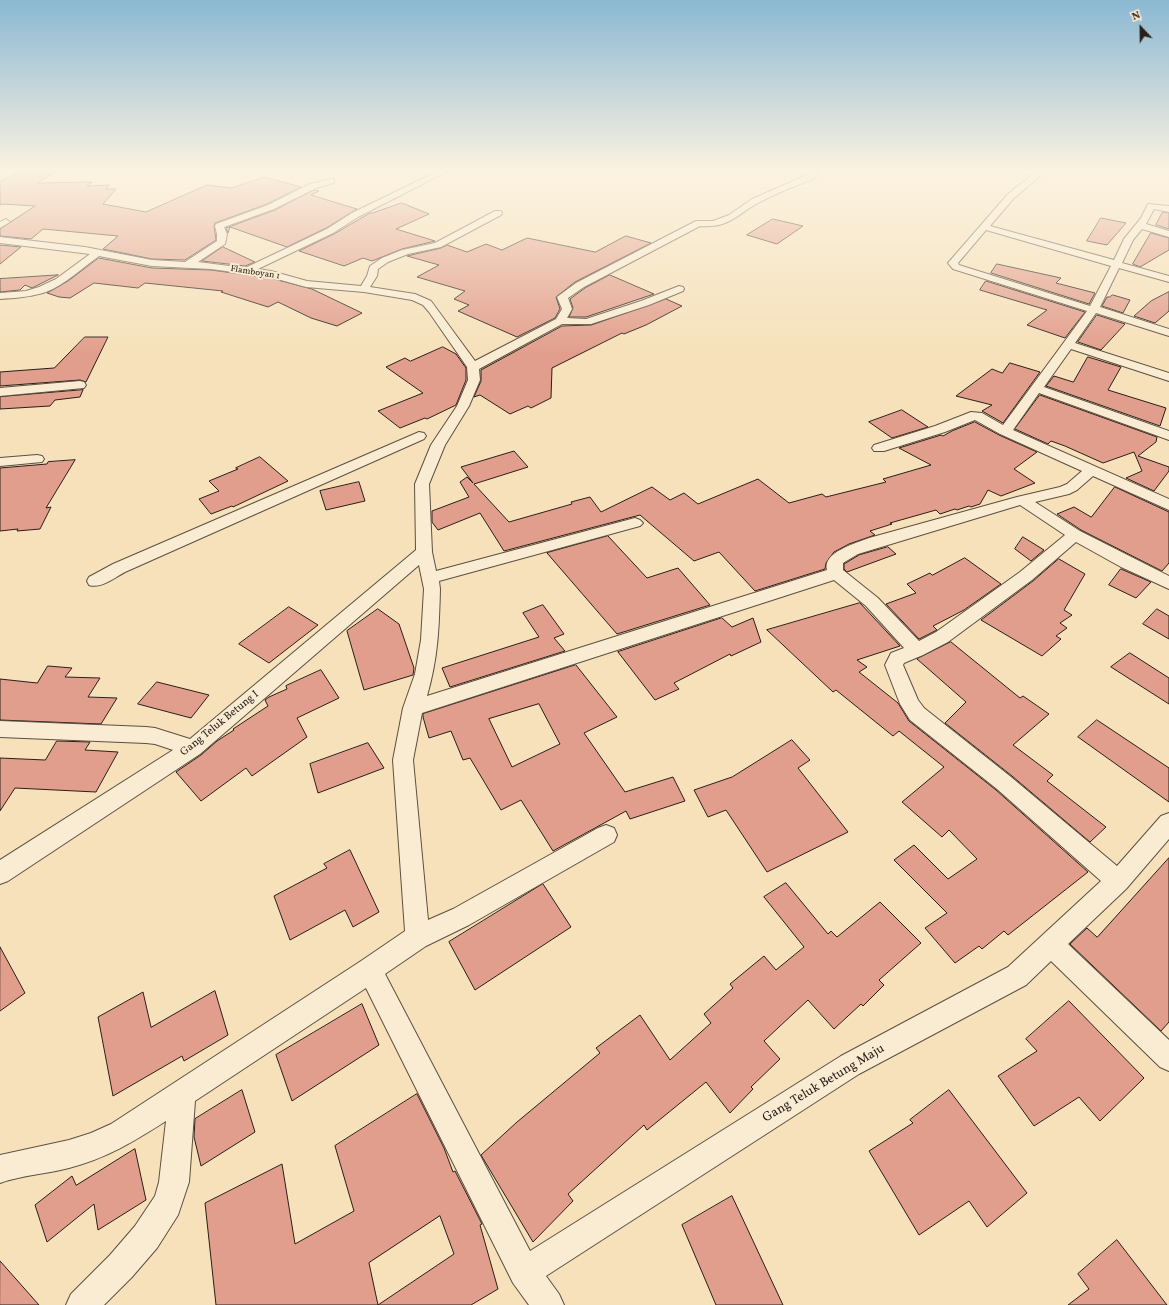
<!DOCTYPE html>
<html>
<head>
<meta charset="utf-8">
<style>
  body { margin:0 }
  #map { position:relative; width:1169px; height:1305px; overflow:hidden; background:#f6e1ba; font-family:Vollkorn,serif }
  canvas { display:block }
  .north { position:absolute; left:1121px; top:8px; width:40px; height:40px; -webkit-text-stroke:3px #f9ecd2; paint-order:stroke; rotate:338deg; font-size:11px; font-weight:700; line-height:16px; text-align:center; color:#2a1e19 }
  .north::after { content:''; display:block; margin:auto; width:14px; height:18px; background:#2a1e19; clip-path:polygon(50% 0,100% 100%,50% 72%,0 100%) }
</style>
</head>
<body>
<div id="map">
<canvas width="1169" height="1305"></canvas>
<div class="north">N</div>
</div>
<script>
const g = document.querySelector('canvas').getContext('2d');
g.lineJoin = 'round';
function fill(path, color) { g.fillStyle = color; g.fill(path, 'evenodd'); }
function strokePath(path, color, width, dash) { g.strokeStyle = color; g.lineWidth = width; g.lineCap = dash ? 'butt' : 'round'; g.setLineDash(dash || []); g.stroke(path); }
function write(font, color, halo, rows, align = 'center') {
  g.font = font + ' Vollkorn,serif'; g.lineWidth = 4; g.setLineDash([]); g.textBaseline = 'middle'; g.strokeStyle = halo; g.fillStyle = color; for (const [text, x, y, turn = 0] of rows) {
    g.save(); g.translate(x, y); g.rotate((+turn || 0) * Math.PI / 180); g.textAlign = isNaN(turn) ? turn : align; if (halo) g.strokeText(text, 0, 0); g.fillText(text, 0, 0); g.restore();
  }
}
const building = new Path2D(`
  M 20,171 L 58,171 L 37,183 L 92,182 L 87,186 L 109,185 L 106,189 L 116,189 L 103,204 L 146,212 L 207,185 L 232,188 L 264,177 L 301,187 L 267,204 L 215,223 L 214,226 L 216,240 L 185,260 L 152,259 L 103,249 L 118,236 L 43,229 L 31,239 L 0,236 L 0,229 L 35,206 L 2,204 L 0,205 L 0,182 Z
  M 314,190 L 319,191 L 311,195 L 357,209 L 326,228 L 287,247 L 230,227 L 228,233 L 226,228 L 275,210 Z
  M 402,203 L 429,214 L 396,229 L 435,241 L 402,249 L 372,261 L 363,258 L 344,266 L 299,251 L 334,234 L 370,213 L 372,213 Z
  M 1163,212 L 1169,213 L 1169,229 L 1156,225 Z
  M 1101,218 L 1126,223 L 1107,245 L 1087,241 Z
  M 773,219 L 803,226 L 777,244 L 747,235 Z
  M 1151,233 L 1169,238 L 1169,250 L 1140,267 L 1133,264 Z
  M 626,236 L 651,243 L 575,282 L 556,297 L 560,309 L 555,318 L 517,337 L 458,311 L 469,305 L 454,299 L 465,291 L 417,277 L 439,265 L 407,256 L 441,248 L 447,245 L 467,252 L 486,244 L 502,250 L 527,238 L 595,252 Z
  M 0,245 L 21,247 L 0,264 Z
  M 223,247 L 255,262 L 245,266 L 202,261 Z
  M 99,258 L 152,268 L 211,270 L 270,278 L 312,289 L 362,313 L 337,326 L 311,318 L 278,302 L 268,307 L 221,292 L 223,291 L 145,283 L 138,288 L 94,283 L 70,298 L 59,297 L 47,293 L 68,281 Z
  M 997,264 L 1061,278 L 1056,283 L 1095,293 L 1089,304 L 991,273 Z
  M 58,275 L 32,288 L 25,285 L 20,290 L 0,292 L 0,279 Z
  M 610,275 L 654,294 L 586,317 L 569,317 L 573,308 L 570,299 L 585,288 Z
  M 986,281 L 1085,312 L 1065,338 L 1027,325 L 1047,310 L 980,290 Z
  M 1169,292 L 1169,311 L 1155,323 L 1134,316 L 1151,301 Z
  M 1113,295 L 1130,300 L 1123,313 L 1102,306 L 1107,297 L 1109,297 Z
  M 666,299 L 682,306 L 646,325 L 624,334 L 622,333 L 552,368 L 551,398 L 531,408 L 528,406 L 510,414 L 480,395 L 474,397 L 481,381 L 481,370 L 562,326 L 591,325 Z
  M 1097,315 L 1125,324 L 1101,350 L 1078,342 Z
  M 85,337 L 108,337 L 86,382 L 80,380 L 0,386 L 0,372 L 54,368 Z
  M 443,347 L 456,354 L 466,368 L 466,380 L 456,405 L 427,419 L 425,418 L 400,428 L 378,411 L 423,393 L 386,367 L 405,358 L 410,361 Z
  M 1088,357 L 1121,367 L 1108,390 L 1166,408 L 1160,426 L 1046,386 L 1054,376 L 1073,382 Z
  M 1010,363 L 1040,372 L 1003,423 L 982,411 L 992,405 L 956,396 L 992,369 L 1002,373 Z
  M 83,390 L 80,397 L 55,400 L 50,406 L 0,409 L 0,397 Z
  M 1040,395 L 1157,437 L 1156,442 L 1138,456 L 1169,467 L 1169,471 L 1154,491 L 1126,478 L 1142,471 L 1134,452 L 1103,463 L 1065,446 L 1051,441 L 1048,444 L 1015,429 Z
  M 902,410 L 928,427 L 892,438 L 869,422 Z
  M 975,422 L 999,435 L 1037,452 L 1014,469 L 1035,483 L 1001,496 L 988,490 L 980,504 L 971,507 L 969,506 L 957,510 L 955,509 L 940,514 L 936,510 L 890,523 L 892,524 L 870,531 L 875,535 L 849,544 L 834,552 L 826,563 L 825,569 L 755,591 L 719,552 L 694,561 L 640,515 L 504,551 L 480,513 L 438,530 L 432,522 L 432,511 L 469,497 L 460,482 L 467,477 L 473,483 L 461,467 L 514,451 L 528,467 L 474,484 L 509,522 L 572,504 L 571,502 L 590,497 L 601,512 L 652,487 L 670,500 L 684,493 L 698,504 L 758,479 L 789,503 L 822,494 L 826,497 L 886,482 L 883,479 L 931,465 L 899,448 L 941,435 L 943,436 L 952,431 Z
  M 260,457 L 288,481 L 233,507 L 232,506 L 211,514 L 199,499 L 219,491 L 209,481 L 238,469 L 236,468 Z
  M 75,460 L 46,508 L 51,507 L 40,529 L 17,531 L 18,529 L 0,531 L 0,468 L 47,464 L 48,462 Z
  M 359,482 L 365,501 L 326,510 L 320,491 Z
  M 1115,487 L 1169,512 L 1169,563 L 1162,571 L 1081,530 L 1057,514 L 1074,507 L 1091,517 Z
  M 608,536 L 647,578 L 678,568 L 710,605 L 617,634 L 547,553 Z
  M 1023,537 L 1044,550 L 1031,561 L 1015,549 Z
  M 888,547 L 896,554 L 847,572 L 844,569 L 844,564 L 859,555 Z
  M 965,558 L 1001,584 L 964,610 L 933,626 L 937,630 L 919,639 L 886,604 L 916,593 L 907,584 L 930,573 L 932,575 Z
  M 1059,559 L 1085,574 L 1064,610 L 1072,615 L 1060,623 L 1067,628 L 1056,636 L 1061,639 L 1042,656 L 981,620 L 1033,581 Z
  M 1121,569 L 1151,582 L 1136,598 L 1109,585 Z
  M 860,603 L 900,646 L 857,660 L 867,667 L 859,672 L 898,703 L 909,721 L 996,790 L 1088,872 L 1008,935 L 1004,931 L 982,949 L 979,946 L 955,963 L 925,928 L 947,913 L 894,860 L 914,845 L 948,879 L 977,859 L 949,830 L 942,837 L 902,802 L 944,767 L 899,731 L 893,736 L 836,690 L 833,692 L 767,630 Z
  M 543,605 L 564,634 L 554,638 L 565,651 L 450,687 L 442,668 L 539,637 L 523,613 Z
  M 289,607 L 318,625 L 269,663 L 239,644 Z
  M 378,609 L 399,624 L 414,668 L 413,675 L 364,690 L 347,631 Z
  M 1157,609 L 1169,616 L 1169,639 L 1143,624 Z
  M 722,618 L 732,627 L 753,618 L 761,642 L 731,656 L 730,654 L 674,683 L 679,689 L 655,700 L 618,652 Z
  M 951,642 L 1020,698 L 1023,696 L 1049,714 L 1013,745 L 1053,775 L 1047,781 L 1106,827 L 1090,842 L 1012,776 L 945,723 L 966,702 L 917,659 Z
  M 1130,653 L 1169,678 L 1169,704 L 1111,667 Z
  M 576,665 L 617,717 L 584,733 L 625,792 L 673,777 L 685,801 L 630,819 L 626,811 L 553,851 L 521,800 L 501,810 L 470,758 L 463,760 L 451,731 L 429,738 L 423,717 L 423,714 ZM 539,704 L 560,744 L 512,767 L 489,719 Z
  M 48,666 L 72,668 L 65,677 L 100,678 L 88,697 L 117,698 L 101,724 L 0,720 L 0,679 L 37,683 Z
  M 321,670 L 339,698 L 297,718 L 307,737 L 252,776 L 246,768 L 201,801 L 176,772 L 201,755 L 217,741 L 234,730 L 233,729 L 268,706 L 265,700 L 269,697 L 287,689 L 286,686 Z
  M 157,682 L 209,695 L 191,718 L 138,704 Z
  M 1097,720 L 1169,768 L 1169,802 L 1078,737 Z
  M 792,740 L 810,760 L 798,768 L 848,832 L 767,872 L 726,810 L 708,817 L 694,790 L 732,777 Z
  M 57,741 L 90,742 L 85,750 L 118,752 L 96,792 L 15,788 L 0,811 L 0,758 L 45,760 Z
  M 368,743 L 384,768 L 318,793 L 310,764 Z
  M 350,850 L 379,912 L 353,927 L 345,910 L 290,940 L 274,896 L 327,868 L 324,864 Z
  M 1169,858 L 1169,1022 L 1161,1031 L 1070,944 L 1087,928 L 1097,937 Z
  M 786,883 L 828,934 L 831,931 L 837,937 L 880,902 L 921,943 L 879,980 L 884,985 L 863,1006 L 861,1004 L 834,1029 L 808,1000 L 764,1041 L 780,1059 L 751,1087 L 753,1089 L 730,1113 L 706,1082 L 647,1130 L 644,1125 L 568,1194 L 573,1201 L 533,1242 L 481,1155 L 517,1122 L 600,1053 L 596,1048 L 640,1015 L 670,1060 L 711,1023 L 704,1014 L 733,988 L 730,984 L 764,956 L 776,970 L 804,947 L 764,897 Z
  M 543,884 L 571,927 L 475,990 L 449,942 Z
  M 0,947 L 25,993 L 0,1011 Z
  M 215,991 L 228,1035 L 184,1061 L 182,1056 L 113,1096 L 98,1017 L 143,992 L 151,1027 Z
  M 1069,1001 L 1144,1078 L 1100,1121 L 1079,1097 L 1034,1126 L 998,1076 L 1037,1051 L 1026,1039 Z
  M 362,1004 L 379,1045 L 292,1101 L 276,1055 Z
  M 242,1090 L 255,1132 L 201,1166 L 194,1137 L 195,1119 Z
  M 949,1090 L 1027,1193 L 987,1227 L 969,1201 L 919,1235 L 869,1151 L 913,1123 L 910,1120 Z
  M 417,1094 L 444,1148 L 453,1172 L 455,1171 L 482,1224 L 480,1225 L 498,1289 L 471,1305 L 216,1305 L 205,1203 L 282,1164 L 295,1244 L 354,1211 L 335,1146 ZM 440,1216 L 454,1254 L 378,1305 L 369,1263 Z
  M 135,1149 L 146,1200 L 98,1230 L 94,1204 L 47,1242 L 35,1205 L 72,1176 L 76,1185 Z
  M 732,1196 L 783,1305 L 716,1305 L 682,1225 Z
  M 1117,1240 L 1167,1305 L 1068,1305 L 1089,1289 L 1078,1274 Z
  M 0,1261 L 39,1305 L 0,1305 Z`);
const minor = new Path2D(`
  M 438,171 L 448,171 L 358,217 L 333,233 L 258,269 L 271,271 L 307,281 L 361,286 L 367,276 L 370,266 L 382,258 L 402,250 L 435,243 L 495,211 L 501,211 L 502,213 L 501,215 L 441,247 L 408,254 L 388,262 L 378,269 L 377,276 L 370,287 L 415,294 L 431,301 L 475,361 L 556,319 L 562,309 L 557,297 L 576,283 L 696,221 L 713,221 L 729,215 L 752,199 L 809,174 L 811,171 L 819,171 L 815,178 C 796,186 776,193 758,203 C 736,215 730,228 700,226 L 584,287 L 568,298 L 572,309 L 567,318 L 586,319 L 641,301 L 679,286 L 683,287 L 684,289 L 683,291 L 649,305 L 591,324 L 562,324 L 479,369 L 480,380 L 469,406 L 445,445 L 429,484 L 432,552 L 436,571 L 635,518 L 640,520 L 643,523 L 640,526 L 439,581 L 440,589 C 439,628 438,658 427,696 L 827,570 C 822,552 857,543 869,538 L 1017,497 L 1060,487 L 1067,484 L 1082,471 L 1000,434 L 975,420 L 945,432 L 884,451 L 874,451 L 872,448 L 874,445 L 935,426 L 971,412 L 982,413 L 1003,425 L 1087,311 L 953,269 L 948,263 L 1008,194 L 1037,171 L 1046,171 L 1014,198 L 990,226 L 1114,260 L 1124,239 L 1141,218 L 1148,204 L 1169,206 L 1169,212 L 1154,209 L 1146,224 L 1169,231 L 1169,237 L 1142,229 L 1133,240 L 1122,263 L 1169,276 L 1169,282 L 1119,268 L 1100,307 L 1169,329 L 1169,336 L 1096,313 L 1075,343 L 1169,373 L 1169,381 L 1071,349 L 1044,387 L 1169,431 L 1169,440 L 1039,393 L 1013,430 L 1169,499 L 1169,510 L 1093,476 L 1077,490 L 1069,494 L 1035,502 L 1080,531 L 1169,576 L 1169,589 L 1121,567 L 1076,542 L 1032,580 L 948,642 L 923,655 L 904,663 L 903,665 L 918,700 L 924,708 L 1011,777 L 1117,866 L 1161,816 L 1169,813 L 1169,839 L 1126,889 L 1068,944 L 1169,1040 L 1169,1071 L 1160,1067 L 1051,961 L 1026,985 L 859,1074 L 546,1276 L 559,1294 L 564,1305 L 529,1305 L 513,1283 L 366,988 L 195,1101 L 189,1182 L 178,1215 L 157,1248 L 132,1277 L 104,1305 L 66,1305 L 71,1294 L 110,1255 L 135,1226 L 155,1196 L 159,1182 L 166,1121 C 133,1142 107,1158 69,1168 C 47,1174 22,1175 0,1183 L 0,1155 L 69,1140 L 91,1133 L 111,1124 L 361,961 L 405,931 L 393,760 L 403,708 L 415,674 L 421,640 L 424,589 L 419,565 L 200,754 L 8,881 L 0,884 L 0,860 L 173,750 L 155,744 L 146,743 L 0,737 L 0,721 L 146,727 L 155,728 L 190,739 L 416,550 L 415,484 L 431,445 L 457,406 L 468,380 L 467,367 L 429,312 L 423,305 L 412,300 L 364,292 L 306,287 L 270,277 L 211,269 L 152,266 L 99,256 C 82,268 66,284 46,292 C 31,297 16,298 0,299 L 0,293 L 26,291 L 39,287 L 56,279 L 90,254 L 0,243 L 0,237 L 85,247 L 152,260 L 185,262 L 217,241 L 217,234 L 215,226 L 216,224 L 268,205 L 310,184 L 331,179 L 334,179 L 334,183 L 316,188 L 274,209 L 224,227 L 227,234 L 225,244 L 198,262 L 245,268 L 327,229 L 352,213 ZM 986,230 L 1111,266 L 1090,306 L 959,265 L 958,263 ZM 1020,505 L 1065,535 L 1020,572 L 936,632 L 919,641 L 878,598 L 843,570 L 843,563 L 858,554 ZM 834,580 L 866,606 L 904,648 L 891,653 L 885,665 L 900,704 L 910,720 L 997,789 L 1101,881 L 1008,967 L 841,1056 L 530,1251 L 385,974 L 426,946 L 469,925 L 614,842 L 617,835 L 614,828 L 606,825 L 598,828 L 453,909 L 428,920 L 413,760 L 422,713 Z
  M 6,219 L 10,222 L 0,228 L 0,222 Z
  M 80,381 L 84,382 L 86,385 L 84,388 L 0,396 L 0,388 Z
  M 419,432 L 424,433 L 426,436 L 424,439 L 125,572 C 114,578 101,589 89,585 L 87,581 L 89,577 L 113,564 Z
  M 37,455 L 42,456 L 44,459 L 42,462 L 0,466 L 0,458 Z`);
const farStreetnames = [
  ["Flamboyan 1",255,273,9]
];
const streetNames = [
  ["Gang Teluk Betung I",220,724,-39]
];
const nearStreetnames = [
  ["Gang Teluk Betung Maju",824,1084,-31]
];
fill(building, '#e29e8c');
strokePath(building, '#2a1e19', 1);
strokePath(minor, '#5d4f41', 2);
fill(minor, '#f9ecd2');
const sky = g.createLinearGradient(0, 0, 0, 354);
sky.addColorStop(0, '#8ab8d3');
sky.addColorStop(0.48, '#fbf2e0');
sky.addColorStop(1, '#fbf2e000');
g.fillStyle = sky;
g.fillRect(0, 0, 1169, 354);
write('9px', '#2a1e19', '#f9ecd2', farStreetnames);
write('11px', '#2a1e19', '#f9ecd2', streetNames);
write('13px', '#2a1e19', '#f9ecd2', nearStreetnames);
</script>
</body>
</html>
